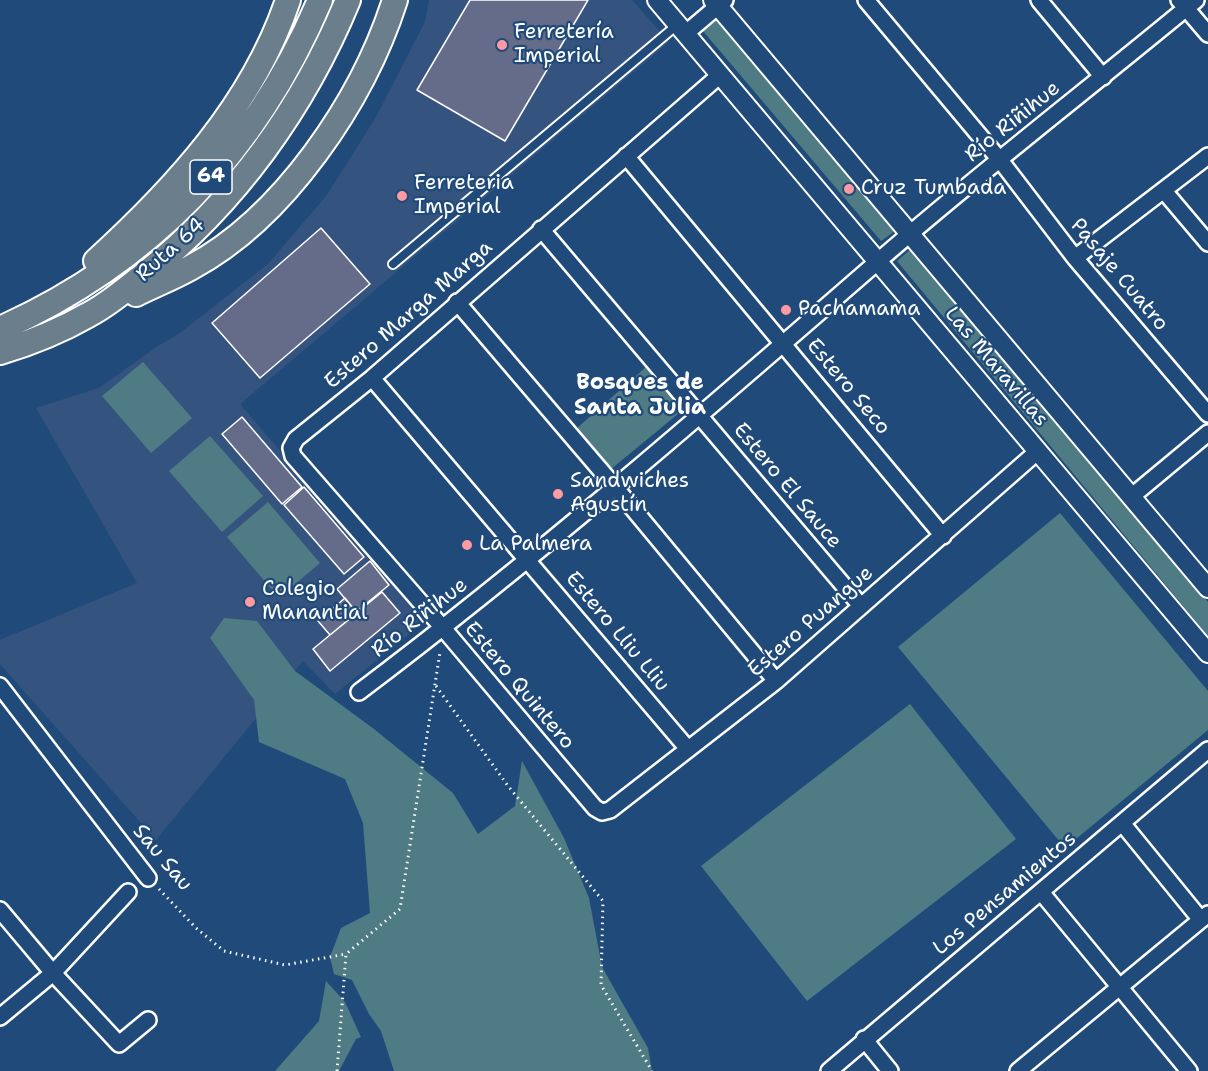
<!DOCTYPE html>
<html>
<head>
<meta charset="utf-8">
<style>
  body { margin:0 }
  canvas { display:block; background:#1f4a7a }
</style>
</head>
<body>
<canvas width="1208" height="1071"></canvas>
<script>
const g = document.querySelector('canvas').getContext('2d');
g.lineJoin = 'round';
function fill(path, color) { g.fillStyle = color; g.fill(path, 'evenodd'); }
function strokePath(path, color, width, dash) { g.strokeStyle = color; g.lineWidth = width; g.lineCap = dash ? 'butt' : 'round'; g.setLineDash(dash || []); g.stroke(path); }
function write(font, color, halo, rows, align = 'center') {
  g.font = font + ' "Shantell Sans",sans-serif'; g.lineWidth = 4.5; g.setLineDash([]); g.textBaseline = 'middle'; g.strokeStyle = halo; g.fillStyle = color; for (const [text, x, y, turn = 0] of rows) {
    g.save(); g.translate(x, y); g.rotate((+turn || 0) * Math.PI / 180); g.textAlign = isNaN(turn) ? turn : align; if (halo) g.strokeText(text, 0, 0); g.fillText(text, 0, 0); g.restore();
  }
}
const built = new Path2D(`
  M 429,0 L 632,0 L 669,42 L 240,404 L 425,621 L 335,694 L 303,661 L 156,840 L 0,664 L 0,640 L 137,583 L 36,408 L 99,388 L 158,346 L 180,333 L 268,264 L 327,195 L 376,117 L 425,22 Z`);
const green = new Path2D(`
  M 716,18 L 716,19 L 895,231 L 881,241 L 703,31 Z
  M 911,249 L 1208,602 L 1208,636 L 897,261 Z
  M 143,362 L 192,418 L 151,453 L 102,396 Z
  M 647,366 L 684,409 L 610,470 L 576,429 Z
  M 210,436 L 263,496 L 222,532 L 169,471 Z
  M 268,502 L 320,563 L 279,598 L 227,537 Z
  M 1060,513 L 1208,691 L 1208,730 L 1065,848 L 898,647 Z
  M 224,618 L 257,621 L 295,671 L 374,729 L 453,793 L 478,834 L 515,806 L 522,761 L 564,838 L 589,898 L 602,967 L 648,1048 L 652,1071 L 394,1071 L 381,1031 L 369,1014 L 352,980 L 334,974 L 330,957 L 341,928 L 370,913 L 363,823 L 345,779 L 259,742 L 254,700 L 210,638 Z
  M 910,704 L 1016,839 L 807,1001 L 701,866 Z
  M 326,981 L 345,1002 L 361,1037 L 356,1039 L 339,1071 L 275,1071 L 319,1021 Z`);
const building = new Path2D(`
  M 470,0 L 588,0 L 505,141 L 417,90 Z
  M 321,228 L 370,284 L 260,378 L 212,323 Z
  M 242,417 L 302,487 L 282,504 L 222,434 Z
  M 304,487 L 364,557 L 344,574 L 284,505 Z
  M 370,561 L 389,585 L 356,612 L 337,589 Z
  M 382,592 L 400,613 L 330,671 L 313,649 Z
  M 345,598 L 357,613 L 330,635 L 318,621 Z`);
const path = new Path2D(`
  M 436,686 L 508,786 L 603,901 L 601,985 L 652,1071
  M 159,889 L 196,928 L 224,951 L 285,965 L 346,954
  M 337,1071 L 346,954 L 400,909 L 440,652`);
const service = new Path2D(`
  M 393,264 L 677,25`);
const minor = new Path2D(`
  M 866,0 L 1000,160 L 1075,258 L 1208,414
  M 1039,0 L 1103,77
  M 1179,0 L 1208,34
  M 685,34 L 725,0
  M 720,75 L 372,378 L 296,439 L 291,448 L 293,456 L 443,628 L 595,808 L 602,812 L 610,810 L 776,681 L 1038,451
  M 626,156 L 943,536
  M 1164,191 L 1208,243
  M 541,229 L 861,606
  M 1075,258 L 1208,156
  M 457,302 L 615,487 L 776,681
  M 372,378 L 688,749
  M 1131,497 L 1208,433
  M 0,686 L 148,878
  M 359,692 C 538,557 707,410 876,263 C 980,172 1090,88 1196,0
  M 1122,823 L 1201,920
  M 1041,892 L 1189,1071
  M 0,910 L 53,973 L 119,1044 L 148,1020
  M 0,1017 L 53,973 L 128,892
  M 864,1039 L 890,1071
  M 829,1071 L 1208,750
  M 1018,1071 L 1208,914`);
const tertiary = new Path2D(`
  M 657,0 L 1208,653
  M 713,0 L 1208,588`);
const trunk = new Path2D(`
  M 96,261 C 176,188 253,104 288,0
  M 136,294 C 154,285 172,278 190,268 C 284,218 363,100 395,0
  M 0,329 C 150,262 256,151 320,0
  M 0,352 C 30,343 60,331 88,315 C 108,305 126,289 144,275 C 235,203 304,107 348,0`);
const markers = [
  [502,45,6,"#ff9aa2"],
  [849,189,6,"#ff9aa2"],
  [402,196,6,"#ff9aa2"],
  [786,310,6,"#ff9aa2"],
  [558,494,6,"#ff9aa2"],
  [467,545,6,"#ff9aa2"],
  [250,602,6,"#ff9aa2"]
];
const shields = [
  [211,177,42]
];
const shieldNames = [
  ["64",211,177]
];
const poiNames = [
  ["Ferretería",514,33],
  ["Imperial",514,57],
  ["Ferreteria",414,184],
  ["Imperial",414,208],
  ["Cruz Tumbada",861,189],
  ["Pachamama",798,310],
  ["Sandwiches",570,482],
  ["Agustín",570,506],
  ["La Palmera",479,545],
  ["Colegio",262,590],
  ["Manantial",262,614]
];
const streetNames = [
  ["Río Riñihue",1013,122,-39],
  ["Ruta 64",171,250,-42],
  ["Pasaje Cuatro",1119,275,50],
  ["Estero Marga Marga",409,315,-41],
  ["Las Maravillas",996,367,50],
  ["Estero Seco",848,387,50],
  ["Estero El Sauce",787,486,50],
  ["Río Riñihue",420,618,-38],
  ["Estero Puangue",811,622,-41],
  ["Estero Lliu Lliu",617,632,50],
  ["Estero Quintero",519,686,50],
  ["Sau Sau",162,858,50],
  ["Los Pensamientos",1005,894,-40]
];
const neighbourhoodNames = [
  ["Bosques de",640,383],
  ["Santa Julia",640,408]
];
fill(built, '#34547f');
fill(green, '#4f7b84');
fill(building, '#656c8a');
strokePath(building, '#fff', 1.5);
strokePath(service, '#fff', 12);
strokePath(minor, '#fff', 20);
strokePath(tertiary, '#fff', 22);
strokePath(trunk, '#fff', 28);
strokePath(path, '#fff', 3, [1.5, 4.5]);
strokePath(service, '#1f4a7a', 8);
strokePath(minor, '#1f4a7a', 15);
strokePath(tertiary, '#1f4a7a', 18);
strokePath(trunk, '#6b7e8b', 24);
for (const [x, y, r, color] of markers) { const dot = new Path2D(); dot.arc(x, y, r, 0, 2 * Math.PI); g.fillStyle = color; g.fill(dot); strokePath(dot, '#1f4a7a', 2); }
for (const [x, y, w] of shields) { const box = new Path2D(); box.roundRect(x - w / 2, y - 17, w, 34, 4.5); g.fillStyle = '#1f4a7a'; g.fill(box); strokePath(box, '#fff', 1.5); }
write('bold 20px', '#fff', null, shieldNames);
write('21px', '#fff', '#1f4a7a', poiNames, 'left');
write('21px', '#fff', '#1f4a7a', streetNames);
write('bold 22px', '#fff', '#1f4a7a', neighbourhoodNames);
</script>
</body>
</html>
